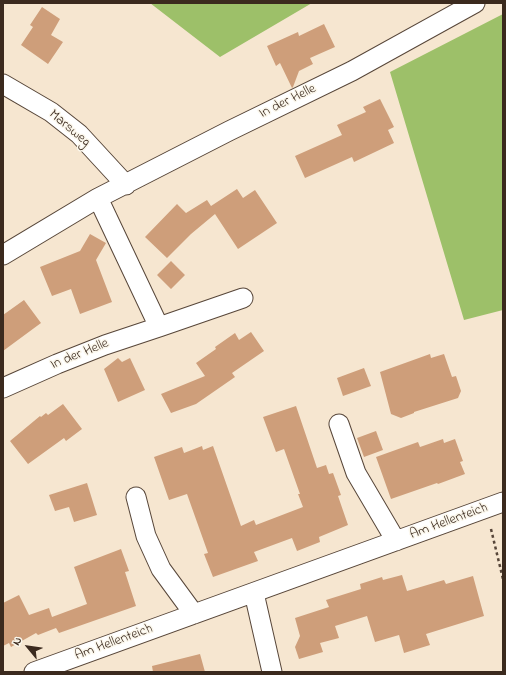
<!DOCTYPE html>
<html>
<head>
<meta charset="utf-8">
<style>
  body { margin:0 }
  #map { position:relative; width:506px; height:675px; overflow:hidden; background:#f6e6d0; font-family:"Indie Flower",sans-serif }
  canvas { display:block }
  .frame { position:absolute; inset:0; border:4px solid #3b2a1e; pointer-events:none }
  .north { position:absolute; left:8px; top:627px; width:40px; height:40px; -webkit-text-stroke:3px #fbf7ec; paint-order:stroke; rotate:299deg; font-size:11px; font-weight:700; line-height:16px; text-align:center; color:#3b2a1e }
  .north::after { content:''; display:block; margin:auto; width:14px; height:18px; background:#3b2a1e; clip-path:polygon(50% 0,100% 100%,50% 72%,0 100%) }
</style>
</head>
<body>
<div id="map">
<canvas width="506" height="675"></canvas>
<div class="frame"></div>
<div class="north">N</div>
</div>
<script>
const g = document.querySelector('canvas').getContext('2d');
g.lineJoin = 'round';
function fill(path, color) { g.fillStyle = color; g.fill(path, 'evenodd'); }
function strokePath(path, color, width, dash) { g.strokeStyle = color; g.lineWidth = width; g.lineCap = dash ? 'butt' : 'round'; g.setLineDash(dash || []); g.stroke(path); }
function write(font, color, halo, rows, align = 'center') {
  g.font = font + ' "Indie Flower",sans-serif'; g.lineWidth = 3; g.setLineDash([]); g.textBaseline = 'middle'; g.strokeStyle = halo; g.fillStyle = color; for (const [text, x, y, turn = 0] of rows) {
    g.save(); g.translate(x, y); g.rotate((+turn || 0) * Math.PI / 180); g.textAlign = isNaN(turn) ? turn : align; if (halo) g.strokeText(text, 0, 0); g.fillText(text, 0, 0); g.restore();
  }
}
const green = new Path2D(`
  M 150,3 L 312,3 L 220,57 Z
  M 503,14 L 503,310 L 464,320 L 390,72 Z`);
const building = new Path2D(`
  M 42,7 L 60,19 L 51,35 L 63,42 L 48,64 L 21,45 L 33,27 L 30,25 Z
  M 324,24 L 335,47 L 310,58 L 313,64 L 299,71 L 293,87 L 292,88 L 280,63 L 276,66 L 267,46 L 298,32 L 299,36 Z
  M 380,99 L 394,127 L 388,130 L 394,143 L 354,162 L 352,157 L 305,178 L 295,156 L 342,135 L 337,125 L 366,112 L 363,107 Z
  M 237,189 L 243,198 L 255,190 L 277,223 L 238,249 L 215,214 L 191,234 L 167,258 L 145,237 L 177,204 L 186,213 L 207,200 L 211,206 Z
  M 90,234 L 106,243 L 96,260 L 112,302 L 80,314 L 71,289 L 52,296 L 40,267 L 80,251 Z
  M 171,261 L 185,275 L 171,289 L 157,275 Z
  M 24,300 L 41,323 L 3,351 L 3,315 Z
  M 251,332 L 264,351 L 232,373 L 235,377 L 196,404 L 171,413 L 161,394 L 205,376 L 196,363 L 216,349 L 215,347 L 235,333 L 239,340 Z
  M 430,354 L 431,358 L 444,354 L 452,377 L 456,376 L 461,391 L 458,398 L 414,412 L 414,413 L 401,418 L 391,414 L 380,372 Z
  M 118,358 L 122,362 L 130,358 L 145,390 L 118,402 L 104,369 Z
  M 364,368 L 371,386 L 343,396 L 337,378 Z
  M 63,404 L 82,429 L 66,441 L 64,438 L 28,464 L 10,441 L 40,416 L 41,417 L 46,413 L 48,415 Z
  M 296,406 L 317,468 L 326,465 L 329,474 L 333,473 L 341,495 L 338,496 L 348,525 L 319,537 L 320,542 L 297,551 L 292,538 L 254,552 L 258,561 L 213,577 L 204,554 L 208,553 L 187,494 L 169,500 L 154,457 L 182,447 L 184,453 L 202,446 L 203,450 L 213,446 L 241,526 L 254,520 L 256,525 L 303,507 L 298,494 L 300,494 L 284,449 L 276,452 L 263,417 Z
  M 376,431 L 383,450 L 364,457 L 357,438 Z
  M 443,439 L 444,443 L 455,439 L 463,461 L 460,462 L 465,474 L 438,484 L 437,483 L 391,499 L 376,457 L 418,442 L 420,447 Z
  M 87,483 L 97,515 L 74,522 L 69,507 L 55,511 L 49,495 Z
  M 121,549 L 129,571 L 125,572 L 136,606 L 59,633 L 56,628 L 38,635 L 36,633 L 11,647 L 9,643 L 3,646 L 3,603 L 19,595 L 29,615 L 49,608 L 52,617 L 87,604 L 74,567 Z
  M 402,575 L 407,591 L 444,580 L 446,584 L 473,576 L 484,616 L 426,634 L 430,645 L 404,653 L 399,635 L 375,642 L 367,616 L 335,626 L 339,638 L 320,643 L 323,652 L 299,659 L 295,647 L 300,636 L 295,618 L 329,607 L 326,600 L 361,589 L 360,584 L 382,577 L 383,580 Z
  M 200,654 L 205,672 L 153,672 L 152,666 Z`);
const path = new Path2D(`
  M 491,529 L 503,579`);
const street = new Path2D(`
  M 3,84 L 51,112 L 79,134 L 126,185
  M 98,198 L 159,327 L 243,298
  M 3,255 L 98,198 L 229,131 L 352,71 L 475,3
  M 3,388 L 57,364 L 105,345 L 159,327
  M 339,424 L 356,473 L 396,541
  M 136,497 L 146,536 L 161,569 L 194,614
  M 254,593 L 272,672
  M 34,672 L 503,502`);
const streetNames = [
  ["In der Helle",288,102,-26],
  ["Marsweg",69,129,40],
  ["In der Helle",80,355,-22],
  ["Am Hellenteich",449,522,-20],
  ["Am Hellenteich",114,643,-20]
];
fill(green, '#9dc069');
fill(building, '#ce9e7a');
strokePath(street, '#574639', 21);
strokePath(path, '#574639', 2.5, [3, 3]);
strokePath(street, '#fff', 19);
write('14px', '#3b2a1e', '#fbf7ec', streetNames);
</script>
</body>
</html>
